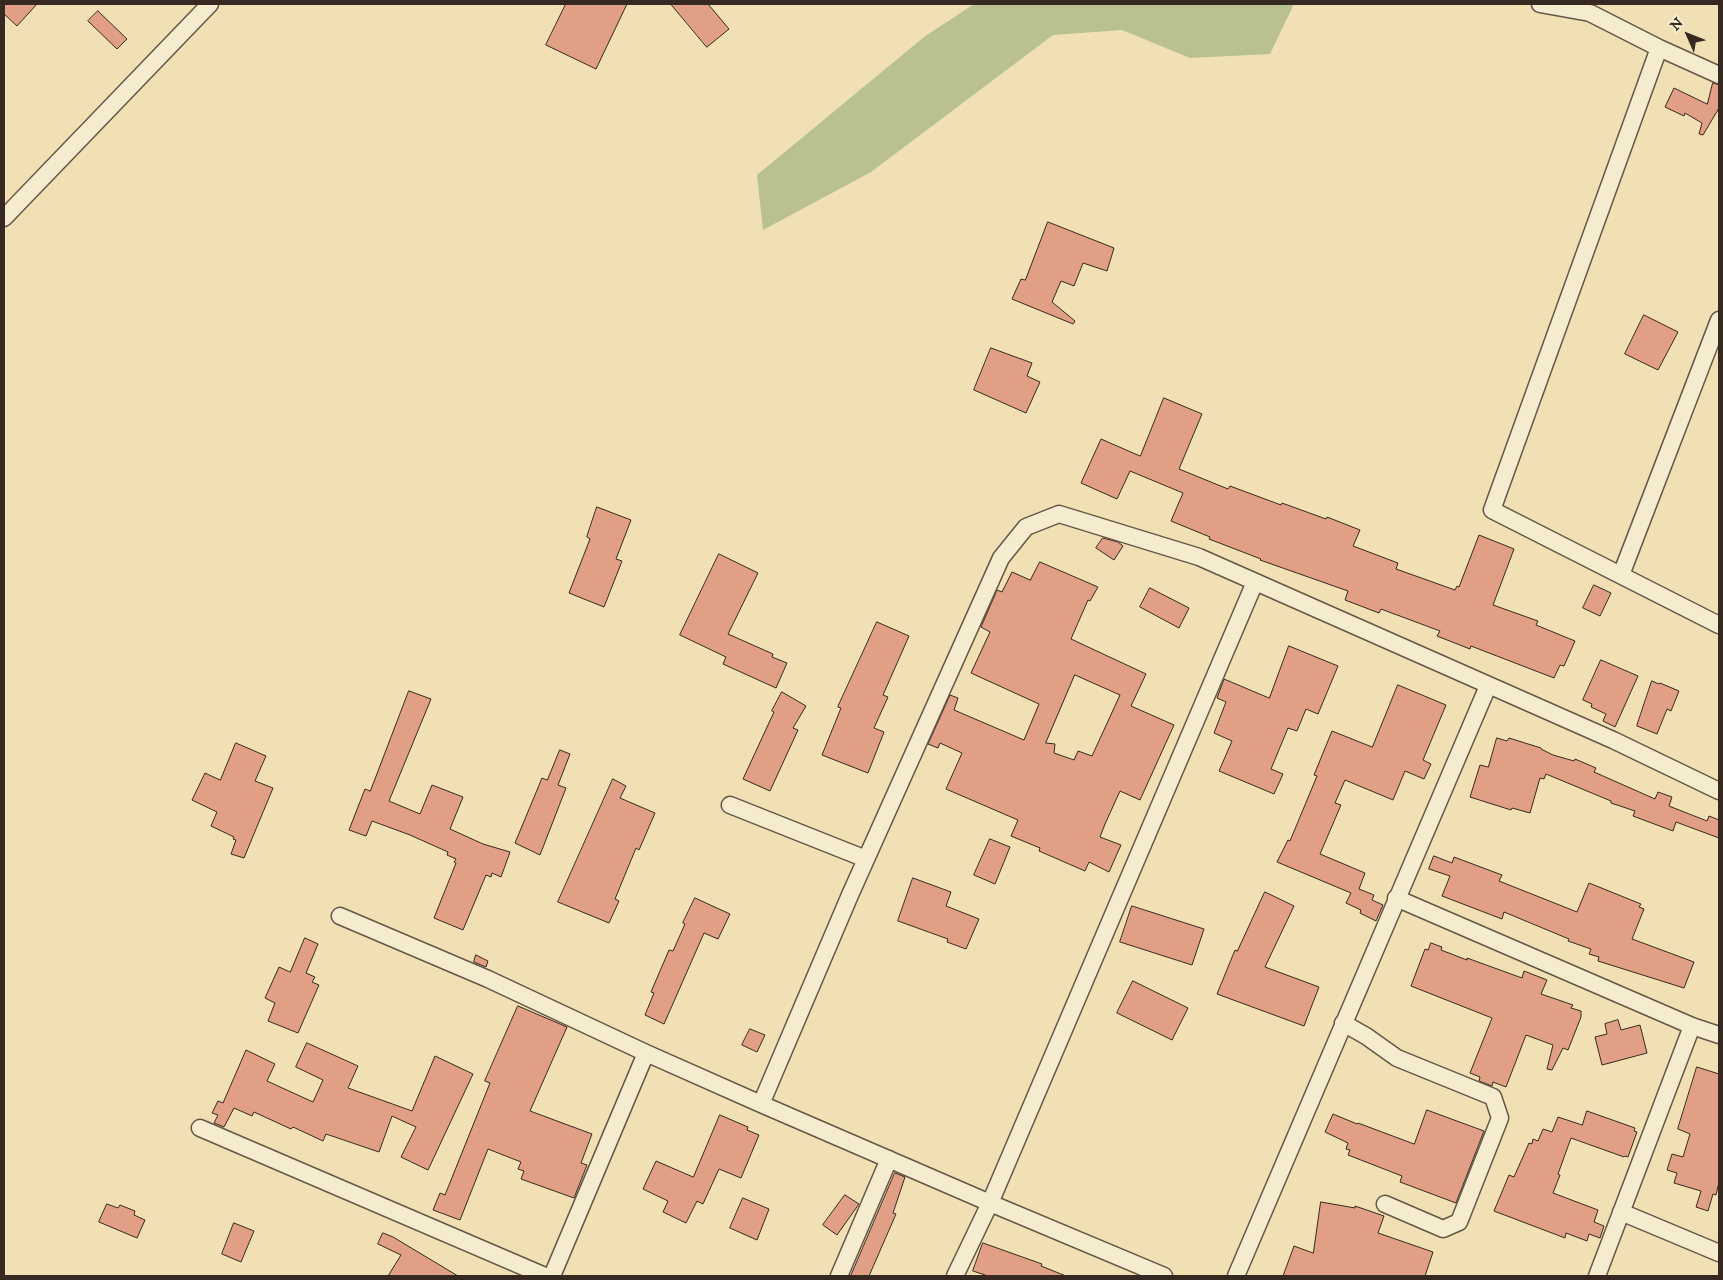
<!DOCTYPE html>
<html>
<head>
<meta charset="utf-8">
<style>
  body { margin:0 }
  #map { position:relative; width:1723px; height:1280px; overflow:hidden; background:#f0e0b4; font-family:"IM FELL DW Pica",serif }
  canvas { display:block }
  .frame { position:absolute; inset:0; border:5px solid #362921; pointer-events:none }
  .north { position:absolute; left:1663px; top:10px; width:50px; height:50px; -webkit-text-stroke:4px #f5ebce; paint-order:stroke; rotate:314deg; font-size:14px; font-weight:700; line-height:20px; text-align:center; color:#362921 }
  .north::after { content:''; display:block; margin:auto; width:18px; height:22px; background:#362921; clip-path:polygon(50% 0,100% 100%,50% 72%,0 100%) }
</style>
</head>
<body>
<div id="map">
<canvas width="1723" height="1280"></canvas>
<div class="frame"></div>
<div class="north">N</div>
</div>
<script>
const g = document.querySelector('canvas').getContext('2d');
g.lineJoin = 'round';
function fill(path, color) { g.fillStyle = color; g.fill(path, 'evenodd'); }
function strokePath(path, color, width, dash) { g.strokeStyle = color; g.lineWidth = width; g.lineCap = dash ? 'butt' : 'round'; g.setLineDash(dash || []); g.stroke(path); }
const green = new Path2D(`
  M 974,4 L 1294,4 L 1270,54 L 1190,58 L 1122,30 L 1053,35 L 871,172 L 763,230 L 757,175 L 924,37 Z`);
const building = new Path2D(`
  M 4,4 L 37,4 L 17,26 L 4,14 Z
  M 566,4 L 627,4 L 596,69 L 546,45 Z
  M 671,4 L 708,4 L 729,29 L 707,47 Z
  M 98,11 L 127,39 L 117,49 L 88,21 Z
  M 1713,83 L 1719,85 L 1719,108 L 1703,135 L 1699,134 L 1702,123 L 1685,113 L 1684,116 L 1665,107 L 1674,88 L 1707,104 Z
  M 1048,222 L 1114,248 L 1107,271 L 1083,263 L 1074,286 L 1061,281 L 1052,302 L 1075,321 L 1073,324 L 1012,299 L 1021,279 L 1025,280 Z
  M 1644,315 L 1678,332 L 1658,370 L 1625,354 Z
  M 991,348 L 1032,363 L 1027,376 L 1040,382 L 1026,413 L 974,390 Z
  M 1164,398 L 1202,414 L 1179,469 L 1228,489 L 1230,486 L 1281,505 L 1282,503 L 1326,519 L 1327,517 L 1360,530 L 1353,546 L 1398,563 L 1396,569 L 1455,590 L 1457,586 L 1459,587 L 1479,535 L 1514,549 L 1493,605 L 1538,621 L 1536,625 L 1575,641 L 1564,666 L 1560,665 L 1554,678 L 1471,646 L 1470,649 L 1437,636 L 1440,631 L 1381,609 L 1379,613 L 1345,600 L 1348,591 L 1260,560 L 1261,559 L 1209,539 L 1210,537 L 1171,521 L 1183,493 L 1130,471 L 1117,499 L 1081,483 L 1101,439 L 1140,456 Z
  M 597,507 L 631,520 L 616,559 L 622,561 L 604,607 L 569,593 L 590,539 L 587,537 Z
  M 1103,538 L 1118,542 L 1123,546 L 1114,560 L 1096,548 Z
  M 719,554 L 758,573 L 728,634 L 773,654 L 772,657 L 787,663 L 776,688 L 723,664 L 726,657 L 680,635 Z
  M 1040,562 L 1098,587 L 1090,601 L 1088,600 L 1071,639 L 1146,674 L 1131,706 L 1174,725 L 1140,800 L 1120,791 L 1105,824 L 1100,837 L 1121,845 L 1109,872 L 1089,862 L 1085,871 L 1039,851 L 1040,848 L 1011,836 L 1018,820 L 946,789 L 962,753 L 940,743 L 938,748 L 928,744 L 950,695 L 958,698 L 954,710 L 1024,740 L 1039,704 L 971,673 L 990,632 L 981,627 L 997,590 L 1002,592 L 1012,572 L 1030,580 ZM 1075,675 L 1120,695 L 1092,756 L 1078,751 L 1074,760 L 1054,753 L 1055,744 L 1046,743 Z
  M 1594,585 L 1611,593 L 1600,616 L 1583,608 Z
  M 1150,588 L 1189,608 L 1179,628 L 1140,607 Z
  M 877,622 L 909,636 L 883,695 L 888,697 L 874,728 L 884,732 L 868,773 L 822,755 L 841,708 L 838,707 Z
  M 1289,646 L 1338,666 L 1318,714 L 1306,709 L 1297,731 L 1288,728 L 1271,769 L 1283,774 L 1274,794 L 1219,771 L 1232,741 L 1214,733 L 1226,702 L 1217,698 L 1224,679 L 1269,698 Z
  M 1601,660 L 1638,676 L 1615,727 L 1603,721 L 1606,714 L 1591,707 L 1592,704 L 1583,700 Z
  M 1652,681 L 1659,684 L 1660,683 L 1679,691 L 1671,711 L 1667,709 L 1657,734 L 1637,726 Z
  M 1398,685 L 1446,705 L 1423,760 L 1431,764 L 1424,779 L 1405,771 L 1393,800 L 1345,780 L 1335,803 L 1341,805 L 1320,854 L 1365,873 L 1359,889 L 1374,895 L 1372,900 L 1383,905 L 1376,921 L 1360,913 L 1361,910 L 1346,903 L 1351,893 L 1277,862 L 1288,840 L 1290,841 L 1317,776 L 1314,775 L 1332,731 L 1372,747 Z
  M 409,691 L 431,699 L 389,801 L 420,814 L 432,785 L 463,797 L 450,829 L 483,844 L 510,852 L 501,877 L 492,873 L 491,877 L 486,875 L 463,930 L 434,918 L 456,863 L 454,862 L 456,859 L 447,855 L 448,852 L 410,835 L 372,821 L 366,836 L 349,830 L 365,789 L 370,791 Z
  M 782,692 L 806,706 L 793,728 L 798,730 L 770,791 L 743,779 L 774,712 L 772,711 Z
  M 1497,738 L 1507,741 L 1509,738 L 1541,748 L 1541,749 L 1553,755 L 1574,761 L 1575,759 L 1596,768 L 1594,772 L 1655,799 L 1658,792 L 1672,797 L 1669,806 L 1707,821 L 1709,816 L 1719,820 L 1719,838 L 1676,822 L 1673,831 L 1633,816 L 1635,811 L 1611,803 L 1611,801 L 1546,774 L 1544,779 L 1540,778 L 1530,813 L 1512,808 L 1511,810 L 1470,797 L 1480,765 L 1488,767 Z
  M 236,743 L 266,756 L 255,781 L 273,788 L 244,858 L 231,854 L 236,840 L 233,839 L 234,837 L 211,826 L 217,812 L 192,800 L 205,773 L 220,780 Z
  M 560,750 L 570,754 L 558,785 L 566,788 L 540,855 L 515,843 L 542,778 L 547,780 Z
  M 613,779 L 626,786 L 620,798 L 655,813 L 639,850 L 636,848 L 615,899 L 619,901 L 609,923 L 558,902 Z
  M 990,839 L 1010,847 L 995,884 L 974,875 Z
  M 1434,856 L 1452,863 L 1454,857 L 1502,875 L 1499,881 L 1577,912 L 1589,883 L 1641,904 L 1639,907 L 1644,909 L 1632,939 L 1694,962 L 1684,988 L 1598,961 L 1599,957 L 1589,954 L 1591,949 L 1568,941 L 1569,939 L 1504,912 L 1502,919 L 1442,896 L 1450,876 L 1429,869 Z
  M 913,878 L 951,892 L 946,906 L 979,919 L 966,949 L 947,942 L 948,939 L 898,921 Z
  M 1265,892 L 1294,906 L 1265,967 L 1319,987 L 1304,1026 L 1217,994 L 1235,950 L 1237,951 Z
  M 695,898 L 730,914 L 718,939 L 704,933 L 664,1024 L 645,1015 L 654,993 L 651,992 L 669,950 L 673,951 L 685,924 L 683,923 Z
  M 1132,906 L 1204,929 L 1192,965 L 1120,942 Z
  M 305,938 L 318,944 L 306,973 L 315,977 L 312,982 L 319,985 L 298,1033 L 268,1021 L 275,1003 L 265,998 L 279,967 L 290,972 Z
  M 1431,943 L 1442,947 L 1441,950 L 1467,960 L 1467,958 L 1522,978 L 1524,971 L 1547,980 L 1541,994 L 1573,1005 L 1571,1008 L 1581,1011 L 1581,1017 L 1568,1050 L 1563,1048 L 1552,1070 L 1547,1069 L 1553,1045 L 1526,1035 L 1506,1087 L 1493,1082 L 1492,1086 L 1479,1081 L 1480,1077 L 1470,1073 L 1492,1018 L 1411,986 L 1425,949 L 1428,950 Z
  M 476,955 L 488,961 L 486,967 L 474,962 Z
  M 1133,981 L 1188,1008 L 1172,1040 L 1117,1013 Z
  M 518,1006 L 567,1027 L 530,1111 L 592,1134 L 581,1163 L 587,1165 L 574,1198 L 521,1179 L 524,1171 L 518,1169 L 521,1162 L 488,1149 L 460,1220 L 433,1210 L 440,1193 L 445,1195 L 490,1083 L 485,1081 Z
  M 1618,1020 L 1621,1030 L 1640,1025 L 1647,1053 L 1602,1065 L 1595,1037 L 1607,1034 L 1605,1024 Z
  M 750,1029 L 765,1035 L 757,1052 L 742,1045 Z
  M 307,1043 L 358,1066 L 348,1088 L 412,1111 L 435,1056 L 473,1074 L 428,1170 L 401,1157 L 416,1127 L 392,1116 L 379,1152 L 326,1134 L 323,1141 L 293,1127 L 291,1129 L 254,1112 L 252,1116 L 234,1108 L 224,1127 L 214,1123 L 218,1115 L 212,1113 L 218,1101 L 223,1103 L 246,1050 L 275,1064 L 267,1081 L 313,1102 L 323,1080 L 296,1067 Z
  M 1697,1067 L 1719,1074 L 1719,1182 L 1716,1195 L 1713,1194 L 1708,1211 L 1696,1207 L 1701,1191 L 1674,1183 L 1677,1173 L 1667,1170 L 1672,1154 L 1683,1157 L 1690,1134 L 1678,1129 Z
  M 1427,1110 L 1484,1131 L 1456,1203 L 1400,1182 L 1402,1176 L 1348,1155 L 1350,1150 L 1346,1149 L 1348,1143 L 1325,1132 L 1333,1114 L 1357,1124 L 1358,1123 L 1414,1144 Z
  M 1587,1111 L 1635,1128 L 1634,1131 L 1637,1132 L 1628,1157 L 1625,1156 L 1624,1157 L 1571,1138 L 1558,1174 L 1560,1175 L 1553,1193 L 1598,1210 L 1594,1222 L 1604,1226 L 1600,1238 L 1589,1234 L 1587,1241 L 1566,1233 L 1565,1238 L 1494,1211 L 1509,1175 L 1514,1177 L 1529,1143 L 1532,1144 L 1533,1139 L 1538,1141 L 1543,1129 L 1552,1132 L 1558,1117 L 1582,1125 Z
  M 720,1115 L 748,1127 L 747,1130 L 759,1135 L 741,1178 L 719,1169 L 703,1204 L 697,1201 L 686,1223 L 663,1212 L 668,1201 L 643,1189 L 656,1161 L 693,1177 Z
  M 895,1173 L 905,1177 L 893,1213 L 896,1214 L 869,1276 L 851,1276 Z
  M 845,1195 L 859,1204 L 837,1235 L 823,1225 Z
  M 743,1198 L 769,1209 L 757,1240 L 730,1228 Z
  M 1321,1202 L 1355,1208 L 1355,1206 L 1384,1216 L 1378,1233 L 1433,1252 L 1425,1276 L 1283,1276 L 1294,1246 L 1313,1253 Z
  M 107,1204 L 118,1208 L 120,1205 L 135,1211 L 134,1215 L 145,1220 L 137,1238 L 99,1222 Z
  M 234,1223 L 254,1231 L 241,1262 L 222,1254 Z
  M 383,1233 L 393,1237 L 458,1276 L 388,1276 L 401,1255 L 378,1244 Z
  M 983,1243 L 1042,1264 L 1041,1266 L 1066,1276 L 988,1276 L 973,1271 Z`);
const minor = new Path2D(`
  M 1540,4 L 1590,13 L 1659,48
  M 1719,75 L 1659,48 L 1492,510 L 1719,625
  M 4,218 L 210,4
  M 1621,575 L 1719,320
  M 730,805 L 866,859
  M 1396,898 L 1692,1026 L 1719,1035
  M 340,916 L 488,979 L 646,1053 L 761,1104 L 990,1203 L 1164,1276
  M 1343,1023 L 1366,1036 L 1397,1058 L 1493,1097 L 1500,1118 L 1459,1222 L 1443,1229 L 1385,1204
  M 761,1104 L 850,895 L 1001,558 L 1026,527 L 1059,514 L 1199,557 L 1613,740 L 1719,791
  M 200,1128 L 545,1276
  M 1621,1212 L 1719,1253
  M 552,1276 L 646,1053
  M 839,1276 L 889,1159
  M 955,1276 L 990,1203 L 1255,582
  M 1236,1276 L 1488,686
  M 1597,1276 L 1692,1026`);
fill(green, '#b9c28e');
fill(building, '#e1a086');
strokePath(building, '#362921', 1);
strokePath(minor, '#645746', 19);
strokePath(minor, '#f5ebce', 16);
</script>
</body>
</html>
